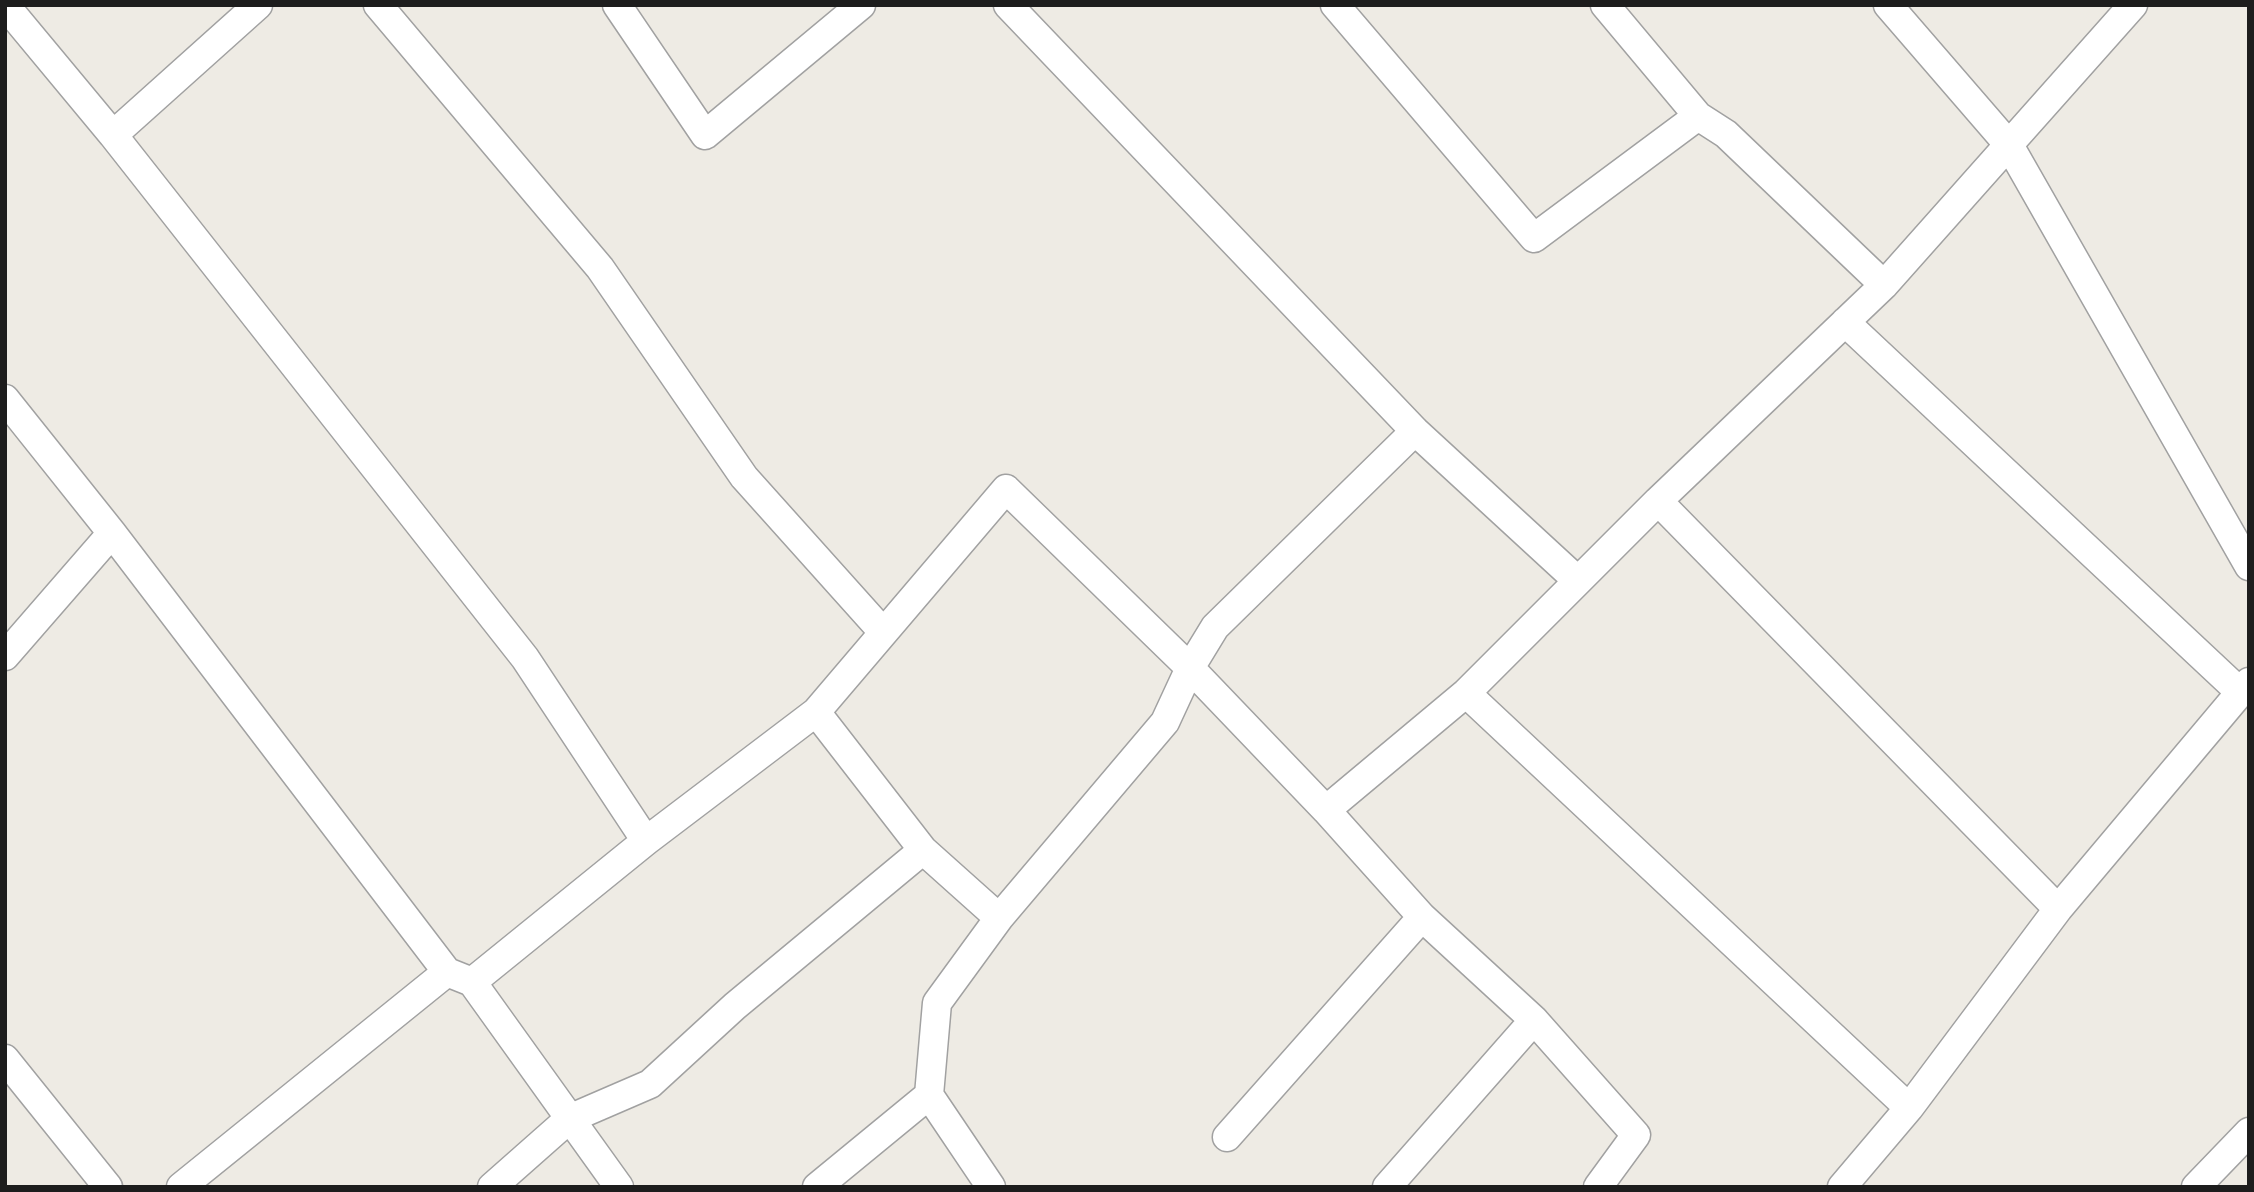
<!DOCTYPE html>
<html>
<head>
<meta charset="utf-8">
<style>
  body { margin:0 }
  #map { position:relative; width:2254px; height:1192px; overflow:hidden; background:#eeebe4; font-family:"Roboto Condensed",sans-serif }
  canvas { display:block }
  .frame { position:absolute; inset:0; border:7px solid #1d1d1d; pointer-events:none }
</style>
</head>
<body>
<div id="map">
<canvas width="2254" height="1192"></canvas>
<div class="frame"></div>
</div>
<script>
const g = document.querySelector('canvas').getContext('2d');
g.lineJoin = 'round';
function strokePath(path, color, width, dash) { g.strokeStyle = color; g.lineWidth = width; g.lineCap = dash ? 'butt' : 'round'; g.setLineDash(dash || []); g.stroke(path); }
const minor = new Path2D(`
  M 5,5 L 113,135 L 525,658 L 646,841
  M 378,5 L 600,268 L 744,477 L 883,632
  M 617,5 L 705,135 L 861,5
  M 1008,5 L 1415,431 L 1578,581
  M 1335,5 L 1534,238 L 1698,116
  M 1605,5 L 1698,116 L 1726,134 L 1884,285
  M 1888,5 L 2009,145 L 2249,566
  M 113,135 L 258,5
  M 1845,322 L 2240,692
  M 5,399 L 112,533 L 447,972 L 472,982 L 619,1187
  M 1658,501 L 2058,909
  M 5,656 L 112,533
  M 1466,693 L 1909,1108
  M 816,712 L 923,850 L 999,918
  M 1326,810 L 1466,693 L 1658,501 L 1884,285 L 2133,5
  M 472,982 L 646,841 L 816,712 L 1006,489 L 1190,668 L 1326,810 L 1422,917 L 1534,1020 L 1636,1135 L 1598,1187
  M 5,1059 L 108,1187
  M 929,1095 L 937,1003 L 999,918 L 1165,722 L 1190,668 L 1215,627 L 1415,431
  M 1227,1137 L 1422,917
  M 181,1187 L 447,972
  M 492,1187 L 569,1119 L 650,1084 L 735,1006 L 923,850
  M 817,1187 L 929,1095 L 991,1187
  M 1387,1187 L 1534,1020
  M 1842,1187 L 1909,1108 L 2058,909 L 2249,682
  M 2196,1187 L 2249,1132`);
strokePath(minor, '#a1a1a1', 31);
strokePath(minor, '#fff', 28);
</script>
</body>
</html>
